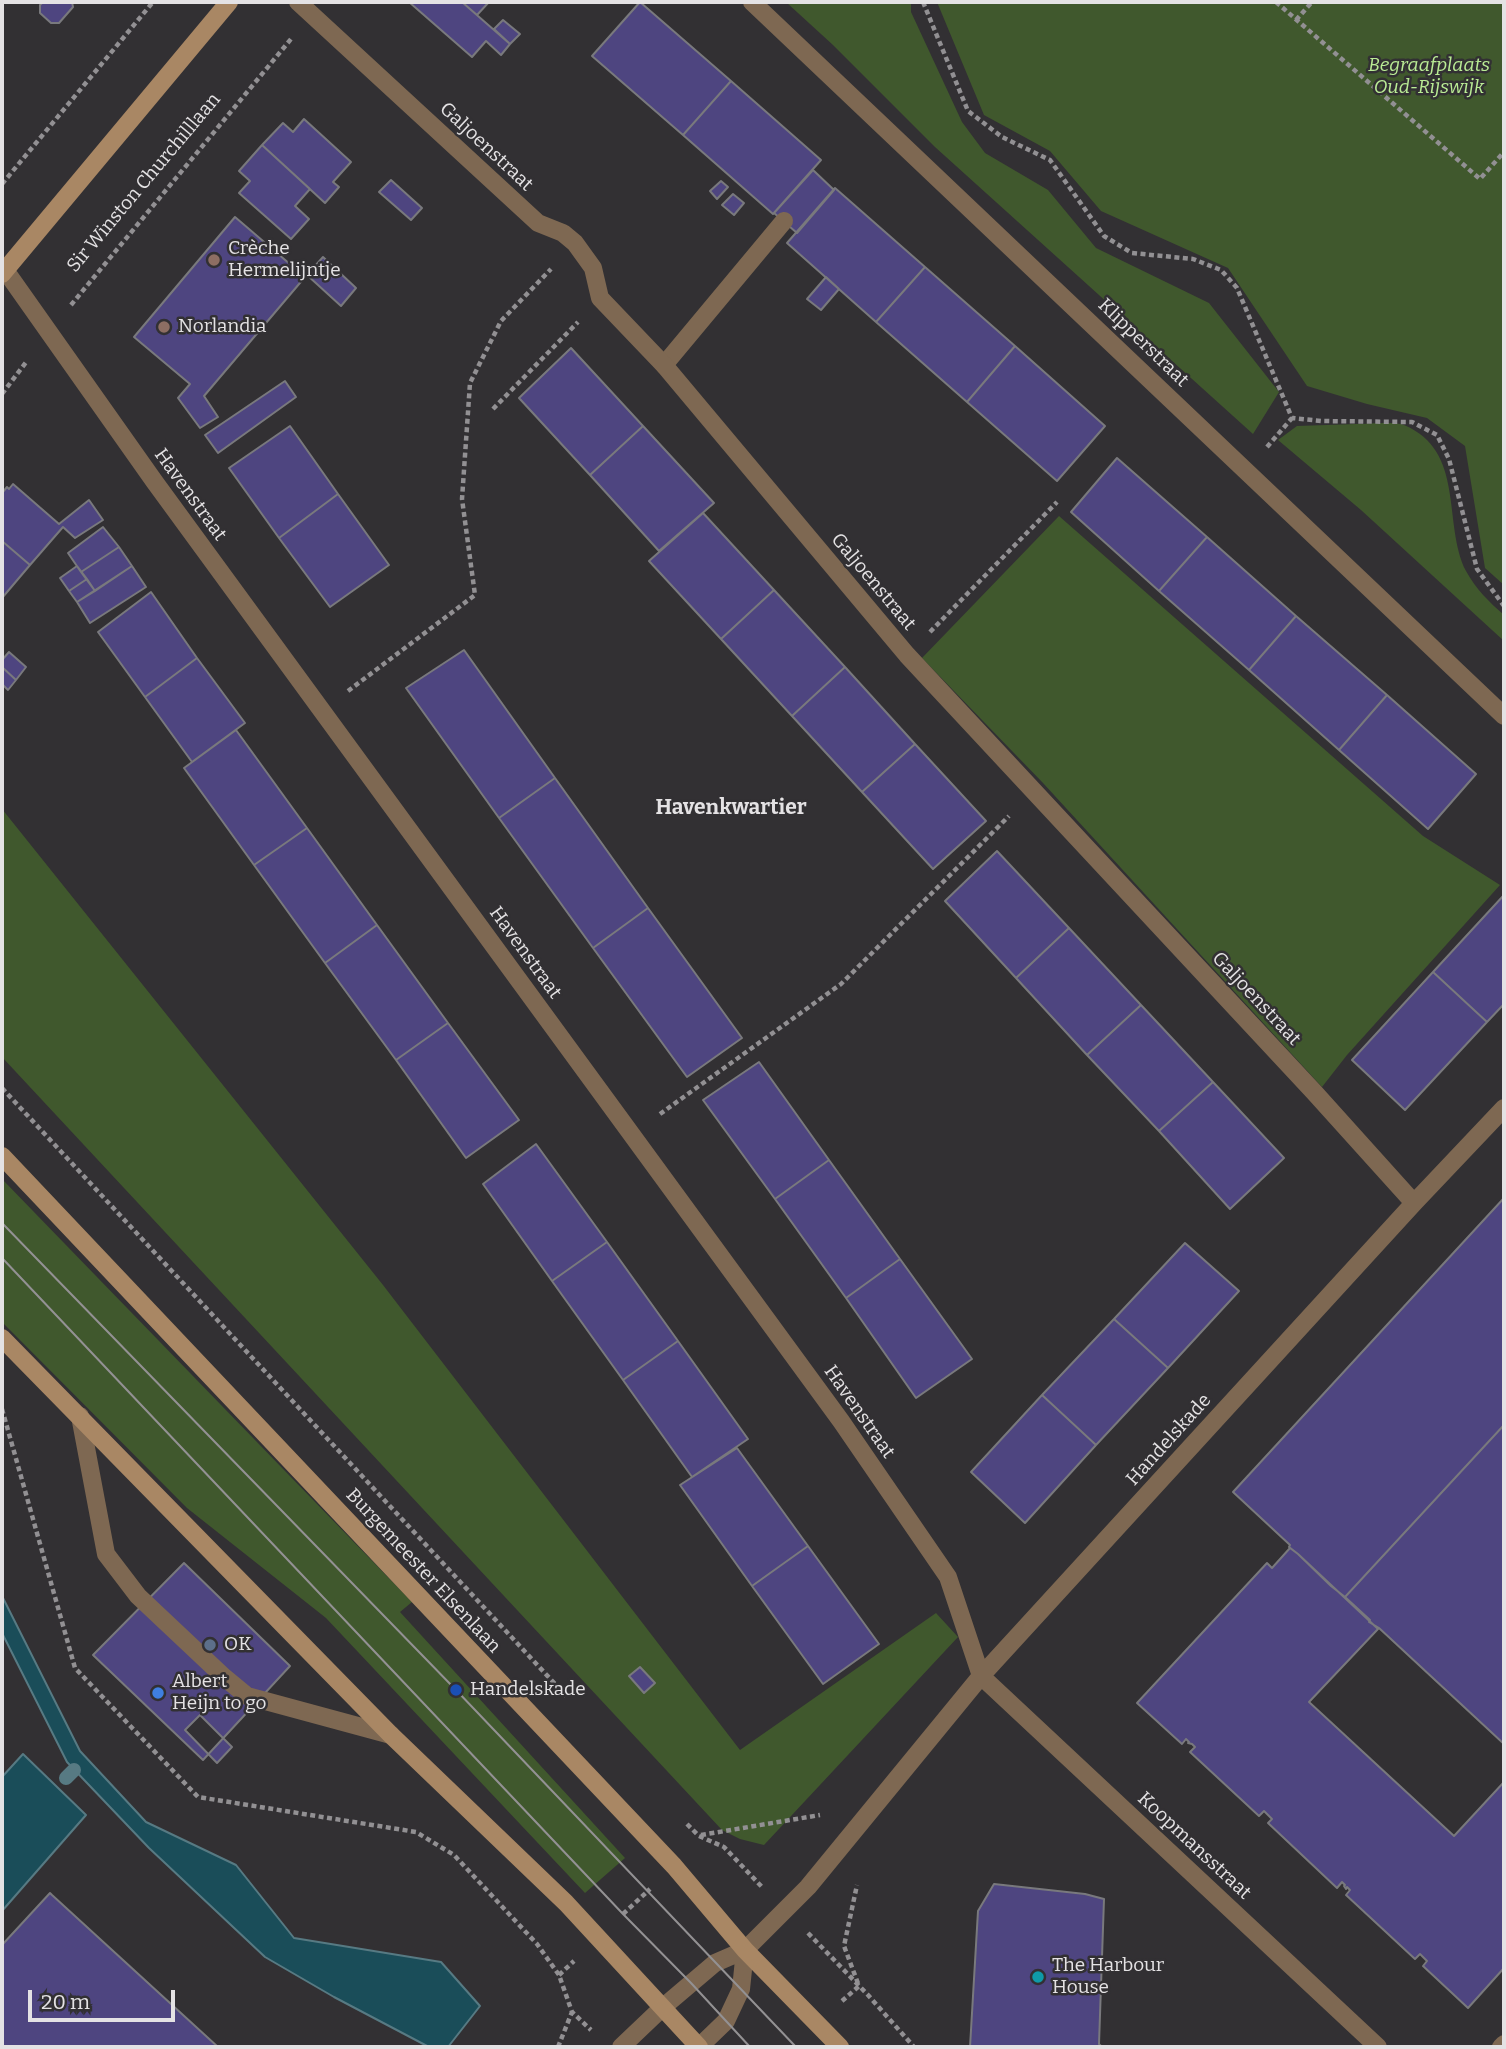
<!DOCTYPE html>
<html>
<head>
<meta charset="utf-8">
<style>
  body { margin:0 }
  #map { position:relative; width:1506px; height:2049px; overflow:hidden; background:#323033; font-family:Bitter,serif }
  canvas { display:block }
  .frame { position:absolute; inset:0; border:4px solid #e4e2e4; pointer-events:none }
  .scale { position:absolute; left:28px; top:1990px; width:147px; height:32px; box-sizing:border-box; border:4px solid #e4e2e4; border-top:0; padding-left:9px; font-size:21px; line-height:24px; white-space:nowrap; color:#e4e2e4; -webkit-text-stroke:5px #323033; paint-order:stroke }
</style>
</head>
<body>
<div id="map">
<canvas width="1506" height="2049"></canvas>
<div class="frame"></div>
<div class="scale">20 m</div>
</div>
<script>
const g = document.querySelector('canvas').getContext('2d');
g.lineJoin = 'round';
function fill(path, color) { g.fillStyle = color; g.fill(path, 'evenodd'); }
function strokePath(path, color, width, dash) { g.strokeStyle = color; g.lineWidth = width; g.lineCap = dash ? 'butt' : 'round'; g.setLineDash(dash || []); g.stroke(path); }
function write(font, color, halo, rows, align = 'center') {
  g.font = font + ' Bitter,serif'; g.lineWidth = 5; g.setLineDash([]); g.textBaseline = 'middle'; g.strokeStyle = halo; g.fillStyle = color; for (const [text, x, y, turn = 0] of rows) {
    g.save(); g.translate(x, y); g.rotate((+turn || 0) * Math.PI / 180); g.textAlign = isNaN(turn) ? turn : align; if (halo) g.strokeText(text, 0, 0); g.fillText(text, 0, 0); g.restore();
  }
}
const green = new Path2D(`
  M 786,2 L 911,2 L 911,12 L 962,122 L 985,153 L 1048,190 L 1096,248 L 1209,303 L 1279,392 L 1253,434 L 935,147 L 833,45 Z
  M 937,2 L 1504,2 L 1504,585 L 1485,568 L 1465,446 L 1427,418 L 1367,404 L 1307,386 L 1228,268 L 1101,211 L 1050,151 L 984,115 Z
  M 1356,424 C 1369,424 1394,421 1404,425 C 1466,451 1442,523 1466,571 C 1476,589 1489,602 1504,615 L 1504,641 L 1361,510 L 1278,440 L 1297,426 Z
  M 1059,516 L 1423,836 L 1500,885 L 1347,1055 L 1322,1087 L 1043,783 L 922,658 Z
  M 2,809 L 383,1285 L 740,1750 L 936,1613 L 958,1637 L 764,1845 L 740,1839 L 722,1830 L 2,1057 Z
  M 2,1179 L 412,1602 L 400,1612 L 625,1858 L 585,1893 L 326,1618 L 187,1508 L 2,1322 Z`);
const water = new Path2D(`
  M 2,1596 L 80,1751 L 146,1822 L 236,1865 L 294,1938 L 441,1962 L 480,2006 L 448,2047 L 429,2047 L 334,1997 L 265,1957 L 149,1848 L 67,1762 L 2,1633 Z
  M 23,1754 L 86,1815 L 2,1911 L 2,1777 Z`);
const stream = new Path2D(`
  M 66,1778 L 74,1770`);
const building = new Path2D(`
  M 43,2 L 72,2 L 73,7 L 59,23 L 51,23 L 40,13 L 40,5 Z
  M 409,2 L 462,2 L 510,44 L 501,55 L 486,41 L 472,57 Z
  M 462,2 L 489,2 L 477,15 Z
  M 640,2 L 731,81 L 683,135 L 592,56 Z
  M 503,20 L 520,34 L 510,44 L 494,29 Z
  M 731,81 L 821,160 L 773,214 L 683,135 Z
  M 304,119 L 351,162 L 333,182 L 339,187 L 325,203 L 262,145 L 283,123 L 293,132 Z
  M 262,145 L 310,189 L 295,206 L 309,219 L 291,239 L 239,193 L 250,181 L 239,171 Z
  M 813,170 L 834,190 L 797,233 L 774,213 Z
  M 391,180 L 422,208 L 411,220 L 379,192 Z
  M 721,181 L 728,187 L 717,199 L 710,191 Z
  M 835,188 L 925,267 L 876,322 L 787,243 Z
  M 733,194 L 744,203 L 734,215 L 722,205 Z
  M 235,217 L 305,277 L 204,396 L 218,417 L 200,428 L 178,398 L 190,384 L 134,337 Z
  M 323,257 L 356,288 L 341,306 L 307,275 Z
  M 925,267 L 1015,346 L 967,402 L 876,322 Z
  M 826,277 L 839,289 L 821,310 L 807,299 Z
  M 1015,346 L 1105,426 L 1057,481 L 967,402 Z
  M 571,348 L 643,426 L 590,475 L 519,398 Z
  M 285,381 L 296,397 L 218,453 L 205,435 Z
  M 290,426 L 338,494 L 279,538 L 229,468 Z
  M 643,426 L 714,503 L 659,551 L 590,475 Z
  M 1117,458 L 1207,537 L 1159,591 L 1071,512 Z
  M 13,484 L 59,524 L 89,500 L 103,520 L 75,538 L 63,527 L 30,565 L 2,541 L 2,493 L 7,487 L 9,489 Z
  M 338,494 L 389,565 L 330,607 L 279,538 Z
  M 703,513 L 774,590 L 721,639 L 649,561 Z
  M 103,527 L 119,547 L 81,572 L 68,553 Z
  M 1207,537 L 1296,616 L 1249,670 L 1159,591 Z
  M 2,541 L 30,565 L 2,598 Z
  M 119,547 L 132,566 L 95,591 L 81,572 Z
  M 77,566 L 87,579 L 69,591 L 60,578 Z
  M 132,566 L 146,587 L 90,623 L 77,602 Z
  M 87,579 L 95,591 L 77,602 L 69,591 Z
  M 774,590 L 845,667 L 792,716 L 721,639 Z
  M 151,592 L 197,658 L 145,697 L 98,632 Z
  M 1296,616 L 1387,695 L 1339,750 L 1249,670 Z
  M 464,650 L 555,778 L 499,818 L 406,688 Z
  M 9,652 L 26,667 L 16,680 L 2,667 L 2,660 Z
  M 197,658 L 245,723 L 192,762 L 145,697 Z
  M 2,667 L 16,680 L 8,690 L 2,684 Z
  M 845,667 L 915,744 L 862,792 L 792,716 Z
  M 1387,695 L 1476,774 L 1428,829 L 1339,750 Z
  M 236,730 L 307,828 L 254,865 L 184,768 Z
  M 915,744 L 986,821 L 933,869 L 862,792 Z
  M 555,778 L 648,908 L 593,948 L 499,818 Z
  M 307,828 L 377,925 L 325,963 L 254,865 Z
  M 997,851 L 1069,928 L 1016,978 L 945,901 Z
  M 1504,895 L 1504,1004 L 1487,1022 L 1433,972 Z
  M 648,908 L 742,1038 L 687,1077 L 593,948 Z
  M 377,925 L 448,1023 L 396,1060 L 325,963 Z
  M 1069,928 L 1141,1005 L 1087,1055 L 1016,978 Z
  M 1433,972 L 1487,1022 L 1405,1110 L 1352,1060 Z
  M 1141,1005 L 1213,1082 L 1159,1131 L 1087,1055 Z
  M 448,1023 L 519,1120 L 466,1158 L 396,1060 Z
  M 759,1062 L 829,1160 L 775,1199 L 703,1100 Z
  M 1213,1082 L 1284,1158 L 1230,1209 L 1159,1131 Z
  M 536,1144 L 607,1242 L 552,1281 L 483,1184 Z
  M 829,1160 L 900,1259 L 846,1298 L 775,1199 Z
  M 1504,1198 L 1504,1425 L 1345,1597 L 1331,1586 L 1298,1554 L 1289,1547 L 1290,1545 L 1233,1492 Z
  M 607,1242 L 678,1341 L 623,1380 L 552,1281 Z
  M 1185,1243 L 1239,1291 L 1168,1368 L 1114,1319 Z
  M 900,1259 L 972,1359 L 916,1398 L 846,1298 Z
  M 1114,1319 L 1168,1368 L 1096,1445 L 1042,1395 Z
  M 678,1341 L 748,1439 L 692,1477 L 623,1380 Z
  M 1042,1395 L 1096,1445 L 1025,1523 L 971,1472 Z
  M 1504,1425 L 1504,1744 L 1379,1628 L 1369,1622 L 1370,1620 L 1345,1597 Z
  M 737,1448 L 808,1546 L 752,1586 L 680,1485 Z
  M 808,1546 L 879,1644 L 823,1684 L 752,1586 Z
  M 1290,1548 L 1298,1554 L 1378,1629 L 1309,1702 L 1454,1836 L 1504,1782 L 1504,1968 L 1468,2008 L 1423,1966 L 1427,1961 L 1420,1954 L 1415,1959 L 1346,1895 L 1350,1890 L 1347,1887 L 1346,1889 L 1344,1886 L 1345,1885 L 1342,1882 L 1337,1888 L 1268,1823 L 1272,1819 L 1264,1811 L 1259,1816 L 1190,1752 L 1195,1747 L 1192,1744 L 1188,1743 L 1189,1742 L 1186,1739 L 1182,1744 L 1137,1703 L 1267,1563 L 1272,1568 Z
  M 184,1563 L 290,1666 L 203,1760 L 93,1655 Z
  M 640,1667 L 655,1683 L 644,1693 L 629,1676 Z
  M 200,1715 L 232,1747 L 217,1763 L 185,1730 Z
  M 994,1884 L 1085,1894 L 1104,1899 L 1099,2044 L 1102,2047 L 970,2047 L 978,1911 Z
  M 50,1893 L 52,1895 L 218,2047 L 2,2047 L 2,1945 Z`);
const path = new Path2D(`
  M 923,2 L 968,111 L 1002,137 L 1050,160 L 1104,236 L 1132,253 L 1193,259 L 1221,270 L 1237,288 L 1292,418 L 1321,421 L 1412,422 L 1437,435 L 1449,459 L 1477,569 L 1504,606
  M 1276,2 L 1480,179 L 1504,152
  M 1296,20 L 1312,2
  M 2,184 L 153,2
  M 71,305 L 291,39
  M 2,394 L 27,361
  M 493,409 L 578,322
  M 1267,447 L 1292,418
  M 930,632 L 1057,502
  M 348,691 L 475,595 L 462,499 L 470,383 L 501,321 L 551,269
  M 2,1088 L 568,1698
  M 660,1114 L 841,984 L 1009,816
  M 2,1409 L 75,1668 L 198,1797 L 416,1832 L 454,1855 L 537,1944 L 559,1975 L 572,2012 L 591,2030
  M 687,1824 L 699,1836 L 724,1847 L 762,1887
  M 701,1835 L 820,1815
  M 623,1914 L 650,1889
  M 808,1933 L 868,1995 L 914,2047
  M 559,1975 L 574,1961
  M 842,2001 L 859,1986 L 844,1946 L 857,1885
  M 558,2047 L 572,2012`);
const lane = new Path2D(`
  M 664,365 L 784,221
  M 80,1416 L 106,1554 L 138,1596 L 224,1677 L 247,1696 L 391,1735`);
const street = new Path2D(`
  M 298,2 L 538,223 L 563,233 L 575,243 L 593,268 L 600,298 L 664,365 L 907,655 L 1314,1092 L 1414,1203
  M 752,2 L 1504,716
  M 5,270 L 154,481 L 841,1421 L 948,1577 L 981,1676 L 1378,2047
  M 621,2047 L 662,2008 L 715,1963 L 745,1950 L 808,1887 L 981,1676 L 1414,1203 L 1504,1108
  M 699,2047 L 726,2021 L 741,1989 L 745,1950
  M 1501,2047 L 1504,2044`);
const secondary = new Path2D(`
  M 2,274 L 229,2
  M 2,1156 L 674,1866 L 745,1950 L 840,2047
  M 2,1338 L 391,1735 L 566,1903 L 699,2047`);
const tram = new Path2D(`
  M 2,1223 L 456,1690 L 796,2047
  M 2,1258 L 623,1914 L 691,1983 L 750,2047`);
const markers = [
  [214,260,7,"#8d6e63"],
  [164,327,7,"#8d6e63"],
  [210,1645,7,"#5c6f8a"],
  [456,1690,7,"#1a4fb4"],
  [158,1693,7,"#3f7fe0"],
  [1038,1977,7,"#0f9aa8"]
];
const parkNames = [
  ["Begraafplaats",1429,66],
  ["Oud-Rijswijk",1429,88]
];
const streetNames = [
  ["Galjoenstraat",486,147,43],
  ["Sir Winston Churchilllaan",144,183,-50],
  ["Klipperstraat",1143,343,44],
  ["Havenstraat",190,495,54],
  ["Galjoenstraat",873,582,50],
  ["Havenstraat",525,953,54],
  ["Galjoenstraat",1256,999,47],
  ["Havenstraat",859,1412,55],
  ["Handelskade",1169,1440,-48],
  ["Burgemeester Elsenlaan",423,1571,47],
  ["Koopmansstraat",1194,1846,43]
];
const poiNames = [
  ["Crèche",228,249],
  ["Hermelijntje",228,271],
  ["Norlandia",178,327],
  ["OK",224,1645],
  ["Albert",172,1682],
  ["Heijn to go",172,1704],
  ["Handelskade",470,1690],
  ["The Harbour",1052,1966],
  ["House",1052,1988]
];
const neighbourhoodNames = [
  ["Havenkwartier",731,808]
];
fill(green, '#40582d');
fill(water, '#1a4d59');
strokePath(water, '#577a83', 2);
strokePath(stream, '#577a83', 14);
fill(building, '#4e4580');
strokePath(building, '#79797d', 2);
strokePath(path, '#929093', 4.5, [5, 3.5]);
strokePath(lane, '#7e6852', 18);
strokePath(street, '#7e6852', 18);
strokePath(secondary, '#a98764', 18);
strokePath(tram, '#939193', 2);
for (const [x, y, r, color] of markers) { const dot = new Path2D(); dot.arc(x, y, r, 0, 2 * Math.PI); g.fillStyle = color; g.fill(dot); strokePath(dot, '#323033', 2.5); }
write('italic 19px', '#baec95', '#323033', parkNames);
write('19px', '#e4e2e4', '#323033', streetNames);
write('19px', '#e4e2e4', '#323033', poiNames, 'left');
write('bold 21px', '#e4e2e4', '#323033', neighbourhoodNames);
</script>
</body>
</html>
